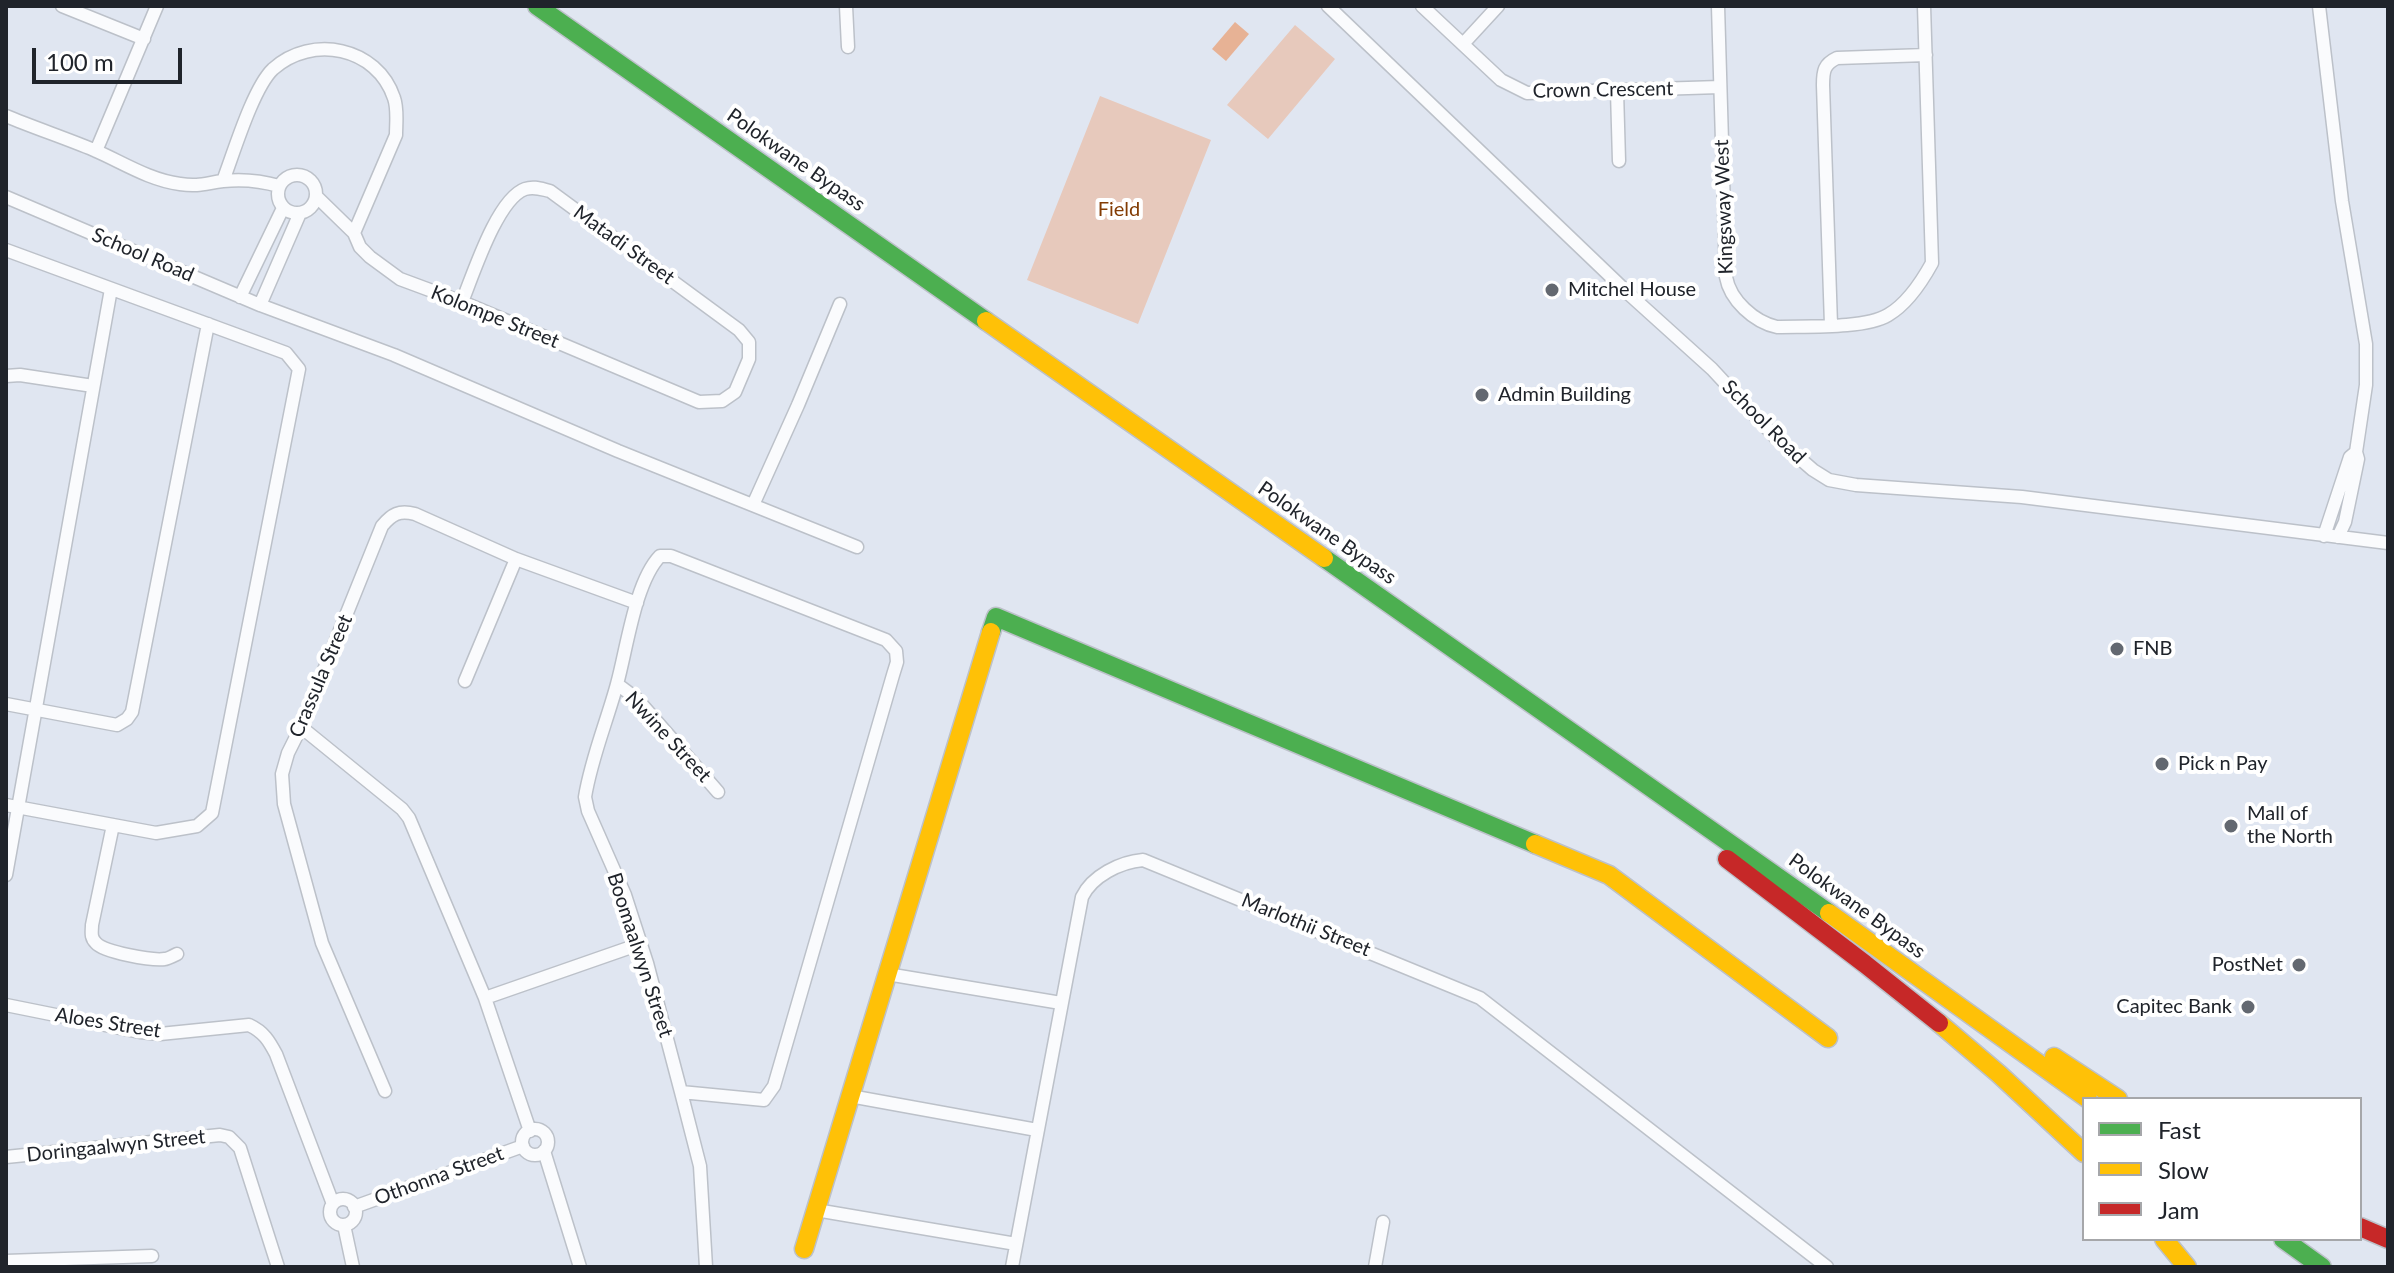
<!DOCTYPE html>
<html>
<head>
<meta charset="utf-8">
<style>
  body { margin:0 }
  #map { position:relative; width:2394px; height:1273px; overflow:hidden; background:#e0e6f1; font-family:Lato,sans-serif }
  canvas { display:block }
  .frame { position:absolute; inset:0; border:8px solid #20242b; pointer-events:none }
  .legend { position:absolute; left:2082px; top:1097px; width:280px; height:144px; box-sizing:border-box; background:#fff; border:2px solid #a6a7aa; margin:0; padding:10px 14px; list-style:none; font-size:24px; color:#20242b }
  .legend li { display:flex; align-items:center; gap:16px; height:40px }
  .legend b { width:40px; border:2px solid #a6a7aa }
  .scale { position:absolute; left:32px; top:48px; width:150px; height:36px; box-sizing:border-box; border:4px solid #20242b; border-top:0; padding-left:10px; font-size:24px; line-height:28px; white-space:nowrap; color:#20242b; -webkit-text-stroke:6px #fff; paint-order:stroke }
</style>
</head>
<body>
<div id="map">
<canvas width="2394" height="1273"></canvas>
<div class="frame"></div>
<ul class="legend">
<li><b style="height:10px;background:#4caf50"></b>Fast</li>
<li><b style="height:10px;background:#ffc107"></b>Slow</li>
<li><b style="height:10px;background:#c62828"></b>Jam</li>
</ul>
<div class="scale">100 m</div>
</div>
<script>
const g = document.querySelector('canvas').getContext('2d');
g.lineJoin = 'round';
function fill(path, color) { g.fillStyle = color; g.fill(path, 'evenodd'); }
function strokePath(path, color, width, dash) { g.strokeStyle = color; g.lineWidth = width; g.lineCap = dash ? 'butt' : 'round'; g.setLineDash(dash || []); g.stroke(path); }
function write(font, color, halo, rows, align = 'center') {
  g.font = font + ' Lato,sans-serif'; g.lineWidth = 8; g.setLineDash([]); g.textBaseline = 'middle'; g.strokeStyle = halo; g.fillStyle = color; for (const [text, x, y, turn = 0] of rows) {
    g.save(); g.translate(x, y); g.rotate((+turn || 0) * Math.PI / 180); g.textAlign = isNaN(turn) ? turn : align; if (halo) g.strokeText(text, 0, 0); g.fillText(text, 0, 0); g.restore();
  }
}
const green = new Path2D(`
  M 1295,25 L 1335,59 L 1268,139 L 1227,105 Z
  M 1100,96 L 1211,140 L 1138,324 L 1027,280 Z`);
const water = new Path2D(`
  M 1235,22 L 1249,34 L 1226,61 L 1212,49 Z`);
const street = new Path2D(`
  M 62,6 L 144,39
  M 846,6 L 848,47
  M 1328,6 L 1630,295 L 1712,369 L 1775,437 L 1813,470 L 1829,480 L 1856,485 L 2022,497 L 2388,543
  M 1422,6 L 1501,80 L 1527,93 L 1720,87
  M 1718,6 L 1726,277 C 1730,300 1754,322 1777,327 C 1805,326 1865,329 1888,315 C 1907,304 1921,283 1932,263 L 1924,6
  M 2319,6 L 2342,201 L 2366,344 L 2366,385 L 2356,452 L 2358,459 L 2345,522 L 2338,537
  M 1463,44 L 1498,6
  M 1617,91 L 1619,161
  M 6,116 C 35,128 65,138 94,150 C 122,162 149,180 180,184 C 199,187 206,183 223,181 C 242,179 262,181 279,186
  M 96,151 L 157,6
  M278 194a19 19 0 1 1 38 0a19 19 0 1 1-38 0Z
  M 223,181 C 234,152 253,88 273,69 C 312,34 377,47 394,98 C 398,109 396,123 396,135 L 354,233
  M 316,196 L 354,233 L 360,247 L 370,257 L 400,279 L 462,302 L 699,402 L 722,401 L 735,392 L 749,359 L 749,342 L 739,330 L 550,191 C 541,189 534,186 525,189 C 497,199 473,275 462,302
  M 6,197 L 260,305 L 394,355 L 618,451 L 857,547
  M 6,250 L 286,353 L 299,369 L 212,813 L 197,826 L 156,833 L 6,805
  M 240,297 L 283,208
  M 260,305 L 300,213
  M 1831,325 L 1823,85 C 1823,71 1824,64 1837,58 L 1926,55
  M 6,376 L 20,375 L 93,386
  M 753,505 L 798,405 L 840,304
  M 2324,536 L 2350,457 L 2356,452
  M 465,681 L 516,559
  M 617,684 L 637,699 L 718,792
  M 6,704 L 117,725 L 127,719 L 132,712 L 208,324
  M 301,727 L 402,809 L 409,818 L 485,998 L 530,1131
  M 113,825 L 92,925 C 92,932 90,937 96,943 C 104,952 152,961 165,959 C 167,959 175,955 177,954
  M 6,875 L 111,289
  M 887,974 L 1061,1003
  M 485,998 L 640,944
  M 6,1005 L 140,1032 L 160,1034 L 249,1025 C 264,1032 269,1041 276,1054 L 333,1204
  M 385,1091 L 322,943 L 284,804 L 282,774 L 288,753 L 301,727 L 382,526 C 392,514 399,510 415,514 L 516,559 L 637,603
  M 681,1092 L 764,1100 L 774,1086 L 893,675 L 897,662 L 896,651 L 886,640 L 671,556 L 660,556 C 635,582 627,648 617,684 C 607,721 591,759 585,797 L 588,811 L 625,895 L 647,963 L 681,1092 L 700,1166 L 706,1267
  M 850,1096 L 1037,1130
  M522 1142a13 13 0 1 1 26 0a13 13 0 1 1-26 0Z
  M 544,1151 L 580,1267
  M 6,1157 L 220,1135 L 229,1137 L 240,1148 L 278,1267
  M330 1212a13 13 0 1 1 26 0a13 13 0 1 1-26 0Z
  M 354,1207 L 523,1146
  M 816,1210 L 1016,1244
  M 344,1225 L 353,1267
  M 6,1261 L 152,1256
  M 1012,1267 L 1082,897 C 1092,876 1120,862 1143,860 L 1480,998 L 1827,1267
  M 1375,1267 L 1383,1222`);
const fast = new Path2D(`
  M 537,6 L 986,321
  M 1324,558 L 1829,913
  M 991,632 L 996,617 L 1535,844
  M 2283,1239 L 2322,1267`);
const slow = new Path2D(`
  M 986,321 L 1324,558
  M 1535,844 L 1609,875 L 1828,1038
  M 1829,913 L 2088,1099
  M 1939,1023 L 1999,1074 L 2084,1153
  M 2054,1057 L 2118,1099
  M 2164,1239 L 2187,1267
  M 804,1249 L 991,632`);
const jam = new Path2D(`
  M 1727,859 L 1865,964 L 1939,1023
  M 2360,1227 L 2388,1239`);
const markers = [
  [1552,290,8,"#636870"],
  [1482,395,8,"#636870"],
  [2117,649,8,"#636870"],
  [2162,764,8,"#636870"],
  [2231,826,8,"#636870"],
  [2299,965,8,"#636870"],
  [2248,1007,8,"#636870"]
];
const streetNames = [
  ["Crown Crescent",1603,90,-1],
  ["Polokwane Bypass",796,160,35],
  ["Kingsway West",1724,207,-92],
  ["Matadi Street",624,245,36],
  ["School Road",143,255,23],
  ["Kolompe Street",495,317,22],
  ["School Road",1764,422,45],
  ["Polokwane Bypass",1327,533,35],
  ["Crassula Street",321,676,-67],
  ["Nwine Street",668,737,47],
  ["Polokwane Bypass",1857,906,36],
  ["Marlothii Street",1306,925,22],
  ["Boomaalwyn Street",640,955,72],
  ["Aloes Street",108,1023,9],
  ["Doringaalwyn Street",116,1146,-6],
  ["Othonna Street",439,1176,-20]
];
const parkNames = [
  ["Field",1119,210]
];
const poiNames = [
  ["Mitchel House",1568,290],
  ["Admin Building",1498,395],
  ["FNB",2133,649],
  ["Pick n Pay",2178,764],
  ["Mall of",2247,814],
  ["the North",2247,837],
  ["PostNet",2283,965,"right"],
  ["Capitec Bank",2232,1007,"right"]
];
fill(green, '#e7c9bc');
fill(water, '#e7b295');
strokePath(street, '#bcc1c9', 15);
strokePath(fast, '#bcc1c9', 21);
strokePath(slow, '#bcc1c9', 21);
strokePath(jam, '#bcc1c9', 21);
strokePath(street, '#fafbfd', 12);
strokePath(fast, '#4caf50', 18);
strokePath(slow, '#ffc107', 18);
strokePath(jam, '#c62828', 18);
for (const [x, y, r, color] of markers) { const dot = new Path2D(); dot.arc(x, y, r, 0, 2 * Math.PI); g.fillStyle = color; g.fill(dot); strokePath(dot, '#fff', 3); }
write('20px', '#20242b', '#fff', streetNames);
write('20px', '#833c04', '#fff', parkNames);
write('20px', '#20242b', '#fff', poiNames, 'left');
</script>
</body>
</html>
